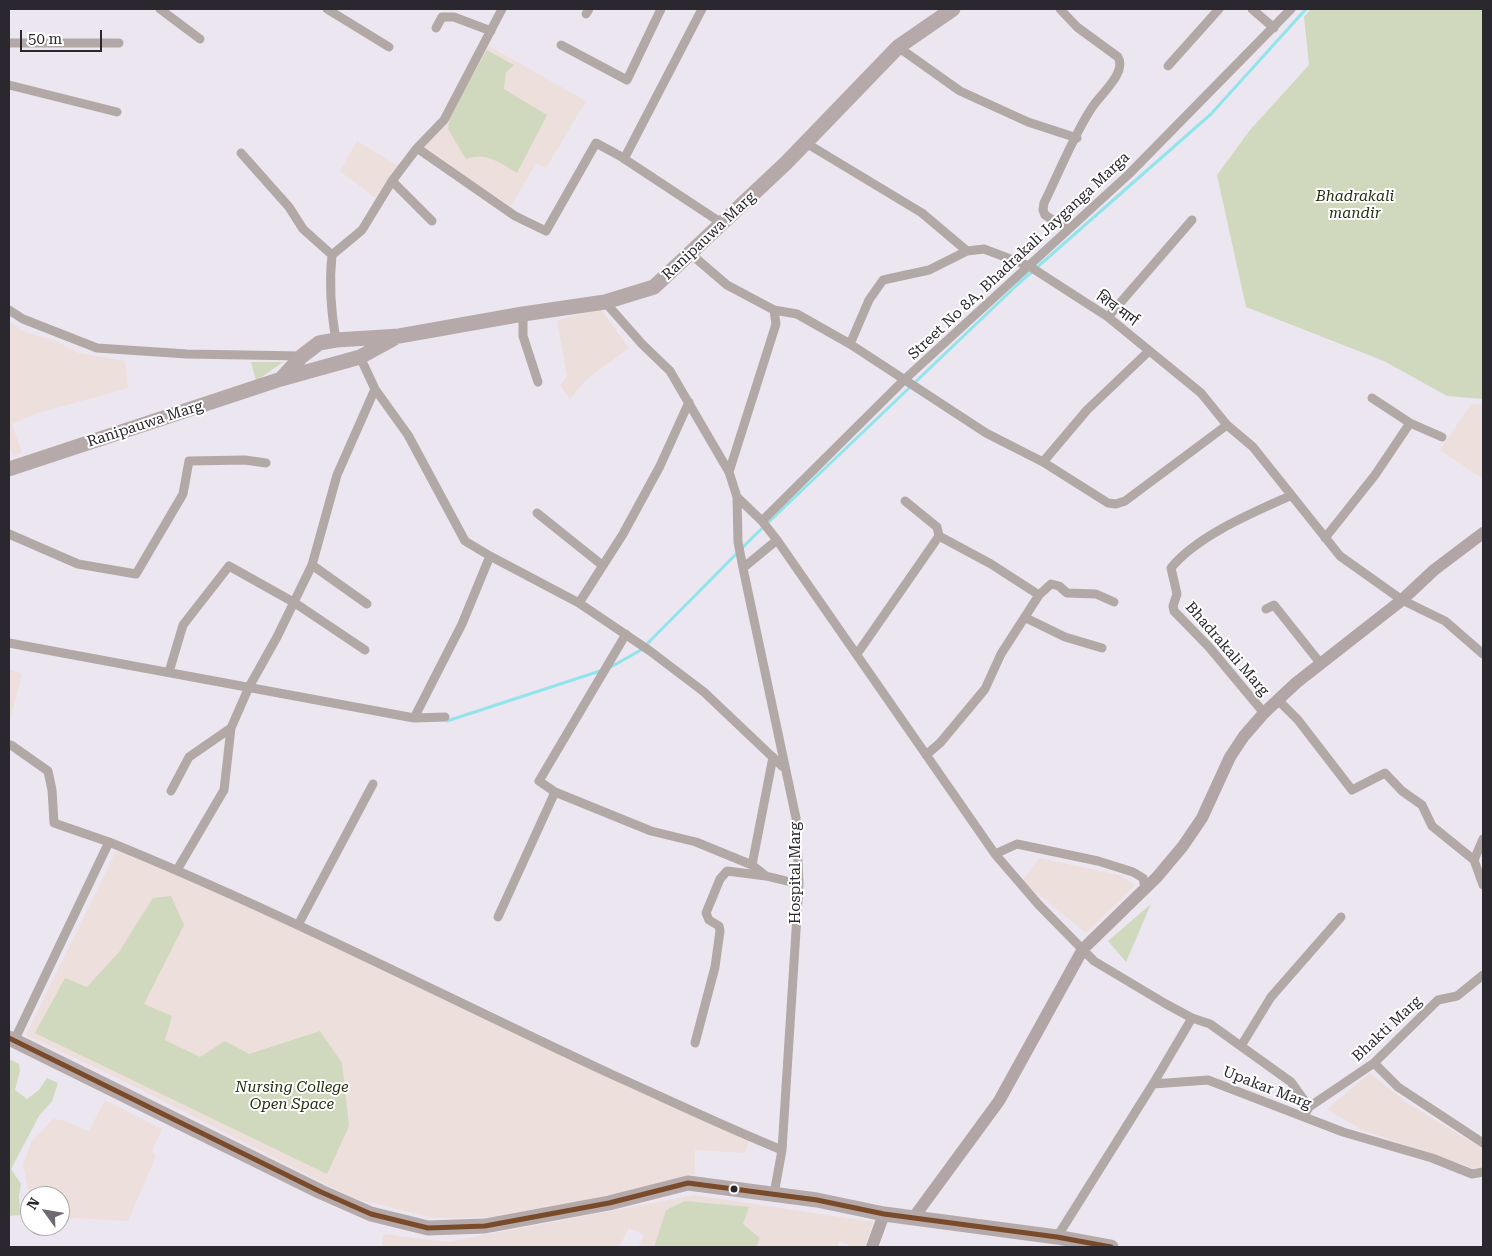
<!DOCTYPE html>
<html>
<head>
<meta charset="utf-8">
<style>
  body { margin:0 }
  #map { position:relative; width:1492px; height:1256px; overflow:hidden; background:#ece6f0; font-family:"Roboto Serif",serif }
  canvas { display:block }
  .frame { position:absolute; inset:0; border:10px solid #2b272e; pointer-events:none }
  .north { position:absolute; left:20px; top:1186px; width:50px; height:50px; box-sizing:border-box; background:#fff; border:1px solid #aaa9ab; border-radius:50%; rotate:302deg; font-size:14px; font-weight:700; line-height:20px; text-align:center; color:#2b272e }
  .north::after { content:''; display:block; margin:auto; width:18px; height:22px; background:#6f6a72; clip-path:polygon(50% 0,100% 100%,50% 72%,0 100%) }
  .scale { position:absolute; left:20px; top:30px; width:82px; height:22px; box-sizing:border-box; border:2px solid #2b272e; border-top:0; padding-left:6px; font-size:15px; line-height:18px; white-space:nowrap; color:#2b272e; -webkit-text-stroke:4px #fff; paint-order:stroke }
</style>
</head>
<body>
<div id="map">
<canvas width="1492" height="1256"></canvas>
<div class="frame"></div>
<div class="north">N</div>
<div class="scale">50 m</div>
</div>
<script>
const g = document.querySelector('canvas').getContext('2d');
g.lineJoin = 'round';
function fill(path, color) { g.fillStyle = color; g.fill(path, 'evenodd'); }
function strokePath(path, color, width, dash) { g.strokeStyle = color; g.lineWidth = width; g.lineCap = dash ? 'butt' : 'round'; g.setLineDash(dash || []); g.stroke(path); }
function write(font, color, halo, rows, align = 'center') {
  g.font = font + ' "Roboto Serif","Noto Sans Devanagari",serif'; g.lineWidth = 4; g.setLineDash([]); g.textBaseline = 'middle'; g.strokeStyle = halo; g.fillStyle = color; for (const [text, x, y, turn = 0] of rows) {
    g.save(); g.translate(x, y); g.rotate((+turn || 0) * Math.PI / 180); g.textAlign = isNaN(turn) ? turn : align; if (halo) g.strokeText(text, 0, 0); g.fillText(text, 0, 0); g.restore();
  }
}
const education = new Path2D(`
  M 487,45 L 586,101 L 546,168 L 536,163 L 511,206 L 422,149 Z
  M 357,141 L 398,166 L 375,198 L 340,171 Z
  M 9,322 L 25,332 L 56,341 L 78,353 L 125,361 L 128,388 L 35,414 L 12,424 L 22,453 L 13,456 L 9,443 Z
  M 1471,404 L 1483,405 L 1483,479 L 1440,450 Z
  M 9,669 L 22,674 L 9,723 Z
  M 117,849 L 159,865 L 272,917 L 749,1141 L 745,1153 L 695,1150 L 695,1174 L 570,1206 L 501,1217 L 434,1218 L 353,1198 L 132,1085 L 26,1035 Z
  M 1039,858 L 1119,875 L 1135,885 L 1086,933 L 1022,881 Z
  M 105,1100 L 162,1129 L 152,1151 L 156,1156 L 128,1221 L 76,1218 L 60,1221 L 60,1196 L 30,1196 L 30,1223 L 27,1219 L 29,1194 L 23,1165 L 32,1141 L 53,1119 L 62,1120 L 89,1131 Z`);
const medical = new Path2D(`
  M 600,308 L 629,348 L 587,379 L 570,399 L 560,386 L 567,376 L 557,321 Z
  M 1370,1073 L 1407,1103 L 1483,1149 L 1483,1167 L 1473,1168 L 1362,1130 L 1327,1109 Z
  M 695,1195 L 873,1222 L 865,1247 L 853,1247 L 839,1241 L 837,1247 L 756,1247 L 760,1238 L 743,1224 L 749,1207 L 666,1210 L 654,1247 L 638,1247 L 644,1235 L 629,1228 L 619,1247 L 382,1247 L 383,1234 L 448,1242 Z`);
const green = new Path2D(`
  M 1311,9 L 1483,9 L 1483,399 L 1447,396 L 1384,361 L 1246,307 L 1217,175 L 1250,130 L 1309,65 L 1304,17 Z
  M 487,50 L 514,65 L 506,72 L 504,89 L 547,115 L 517,173 C 501,163 485,151 466,159 L 448,129 L 450,115 Z
  M 251,362 L 283,362 L 256,381 Z
  M 171,896 L 184,925 L 144,1004 L 172,1016 L 165,1040 L 200,1057 L 225,1041 L 249,1054 L 320,1031 L 342,1063 L 349,1126 L 327,1174 L 35,1033 L 65,978 L 87,987 L 119,952 L 153,898 Z
  M 1151,904 L 1126,962 L 1108,941 Z
  M 9,1059 L 19,1064 L 20,1071 L 15,1090 L 27,1099 L 39,1090 L 47,1078 L 58,1083 L 52,1101 L 39,1116 L 11,1169 L 21,1184 L 19,1195 L 20,1215 L 9,1216 Z
  M 685,1201 L 749,1207 L 743,1224 L 760,1238 L 756,1247 L 654,1247 L 666,1210 Z`);
const stream = new Path2D(`
  M 609,668 L 641,650 L 753,537 L 1018,284 L 1211,114 L 1306,9
  M 447,721 L 603,670`);
const street = new Path2D(`
  M 160,9 L 200,39
  M 327,9 L 389,47
  M 1060,9 L 1077,27 L 1118,57 C 1127,72 1102,93 1093,106 C 1075,132 1059,173 1044,203 L 1043,210 L 1045,215 L 1067,229
  M 1252,9 L 1274,28
  M 586,14 L 589,9
  M 436,28 L 442,17 L 454,17 L 491,31
  M 9,43 L 119,43
  M 561,45 L 627,80 L 661,9
  M 898,47 L 960,91 L 1028,122 L 1077,138
  M 1168,66 L 1219,9
  M 9,85 L 117,112
  M 806,143 L 922,213 L 967,251
  M 417,148 L 515,216 L 546,231 L 596,143 L 620,156 L 723,224
  M 241,153 L 289,207 L 303,229 L 332,255 C 329,283 331,312 336,340
  M 624,159 L 702,9
  M 392,181 L 432,221
  M 332,255 L 362,230 L 392,181 L 417,148 L 444,120 L 502,9
  M 692,255 L 727,285 L 774,310 L 797,314 L 850,344 L 986,433 L 1043,462 L 1108,503 L 1116,504 L 1125,501 L 1227,425
  M 605,302 L 642,344 L 670,371 L 729,472 L 737,497 L 762,521 L 777,540 L 995,854 L 1038,904 L 1094,961 L 1166,1004 L 1192,1018 L 1210,1024 L 1291,1082 L 1309,1107 L 1304,1116
  M 9,310 L 23,319 L 97,348 L 187,354 L 302,356
  M 523,314 L 523,336 L 538,382
  M 1108,317 L 1192,220
  M 850,344 L 869,300 L 883,280 L 929,270 L 967,251 L 984,249 L 1029,266 L 1108,317 L 1201,393 L 1227,425 L 1253,447 L 1340,556 L 1402,600 L 1445,621 L 1483,654
  M 360,357 L 375,389 L 408,435 L 465,541 L 490,556
  M 1372,398 L 1410,423
  M 1043,462 L 1087,410 L 1149,351
  M 729,472 L 776,324 L 774,310
  M 737,497 L 738,542 L 743,568 L 796,818 L 799,884 L 782,1150 L 774,1194
  M 537,513 L 602,565
  M 762,521 L 905,379 L 1129,174 L 1291,9
  M 9,534 L 78,564 L 136,574 L 183,494 L 189,461 L 245,460 L 266,463
  M 939,536 L 991,564 L 1039,595
  M 1325,538 L 1375,475 L 1410,423 L 1442,437
  M 312,565 L 367,604
  M 743,568 L 777,540
  M 579,603 L 623,534 L 660,466 L 689,402
  M 1266,609 L 1274,605 L 1321,664
  M 1026,618 L 1065,637 L 1102,648
  M 626,634 L 539,781 L 555,792 L 651,831 L 696,842 L 752,865 L 766,876 L 799,884
  M 9,643 L 414,718 L 445,717
  M 857,654 L 939,536 L 937,527 L 905,501
  M 169,672 L 183,625 L 229,566 L 295,603 L 365,650
  M 1278,700 L 1298,720 L 1352,790 L 1385,773 L 1402,791 L 1422,805 L 1432,826 L 1474,860
  M 1264,713 L 1209,647 L 1174,611 L 1173,606 L 1177,594 L 1171,568 C 1197,536 1252,513 1290,496
  M 414,718 L 462,624 L 490,556 L 579,603 L 650,651 L 704,692 L 783,767
  M 11,745 L 48,771 L 52,790 L 54,823 L 109,842
  M 926,755 L 940,743 L 985,689 L 1001,654 L 1039,595 L 1051,584 L 1059,586 L 1067,593 L 1096,594 L 1114,602
  M 171,791 L 189,757 L 231,728
  M 1483,839 L 1474,860 L 1483,885
  M 995,854 L 1017,844 L 1098,861 L 1133,872 L 1143,878 L 1145,888
  M 752,865 L 773,757
  M 177,870 L 224,790 L 231,728 L 249,687 L 277,637 L 312,565 L 337,475 L 375,389
  M 498,917 L 555,792
  M 298,925 L 373,784
  M 14,1041 L 109,842 C 281,912 445,997 613,1075 C 669,1100 725,1127 782,1150
  M 695,1043 L 715,967 L 720,931 L 719,926 L 709,920 L 706,913 L 720,879 L 727,871 L 766,876
  M 1241,1046 L 1271,997 L 1341,917
  M 1374,1063 L 1398,1087 L 1483,1143
  M 1153,1084 L 1192,1018
  M 1309,1107 L 1374,1063 L 1438,1000 L 1457,996 L 1483,975
  M 1057,1237 L 1153,1084 L 1208,1080 L 1343,1132 L 1432,1158 L 1472,1174 L 1483,1172`);
const secondary = new Path2D(`
  M 914,1217 L 999,1101 L 1083,949 L 1157,877 L 1183,846 L 1202,818 L 1230,757 L 1244,736 L 1264,713 L 1296,683 L 1402,600 L 1434,570 L 1483,533
  M 872,1247 L 884,1214`);
const primary = new Path2D(`
  M 281,379 L 302,356 L 319,343 L 336,340 L 399,336 L 523,314 L 605,302 L 654,287 L 786,163 L 898,47 L 953,9
  M 9,469 L 281,379 L 360,357 L 393,339
  M 9,1038 L 321,1192 L 371,1214 L 428,1228 L 485,1226 L 609,1203 L 688,1183 L 817,1200 L 884,1214 L 1057,1237 L 1111,1247`);
const bus1 = new Path2D(`
  M 9,1038 L 321,1192 L 371,1214 L 428,1228 L 485,1226 L 609,1203 L 688,1183 L 817,1200 L 884,1214 L 1057,1237 L 1111,1247`);
const markers = [
  [734,1189,4.5,"#2b272e"]
];
const parkNames = [
  ["Bhadrakali",1355,197],
  ["mandir",1355,214],
  ["Nursing College",292,1088],
  ["Open Space",292,1105]
];
const streetNames = [
  ["Ranipauwa Marg",709,236,-43],
  ["Street No 8A, Bhadrakali Jayganga Marga",1019,256,-43],
  ["शिव मार्ग",1117,309,36],
  ["Ranipauwa Marg",145,424,-18],
  ["Bhadrakali Marg",1227,649,49],
  ["Hospital Marg",796,873,-90],
  ["Bhakti Marg",1387,1029,-43],
  ["Upakar Marg",1267,1088,21]
];
fill(education, '#eddfdb');
fill(medical, '#ecdfdb');
fill(green, '#d0d9be');
strokePath(stream, '#92e4ec', 3);
strokePath(street, '#b2a8a5', 9);
strokePath(secondary, '#b1a6a5', 12);
strokePath(primary, '#b5aaa9', 15);
strokePath(bus1, '#7a4b2a', 5);
for (const [x, y, r, color] of markers) { const dot = new Path2D(); dot.arc(x, y, r, 0, 2 * Math.PI); g.fillStyle = color; g.fill(dot); strokePath(dot, '#fff', 2); }
write('italic 15px', '#26300e', '#fff', parkNames);
write('15px', '#2b272e', '#fff', streetNames);
</script>
</body>
</html>
